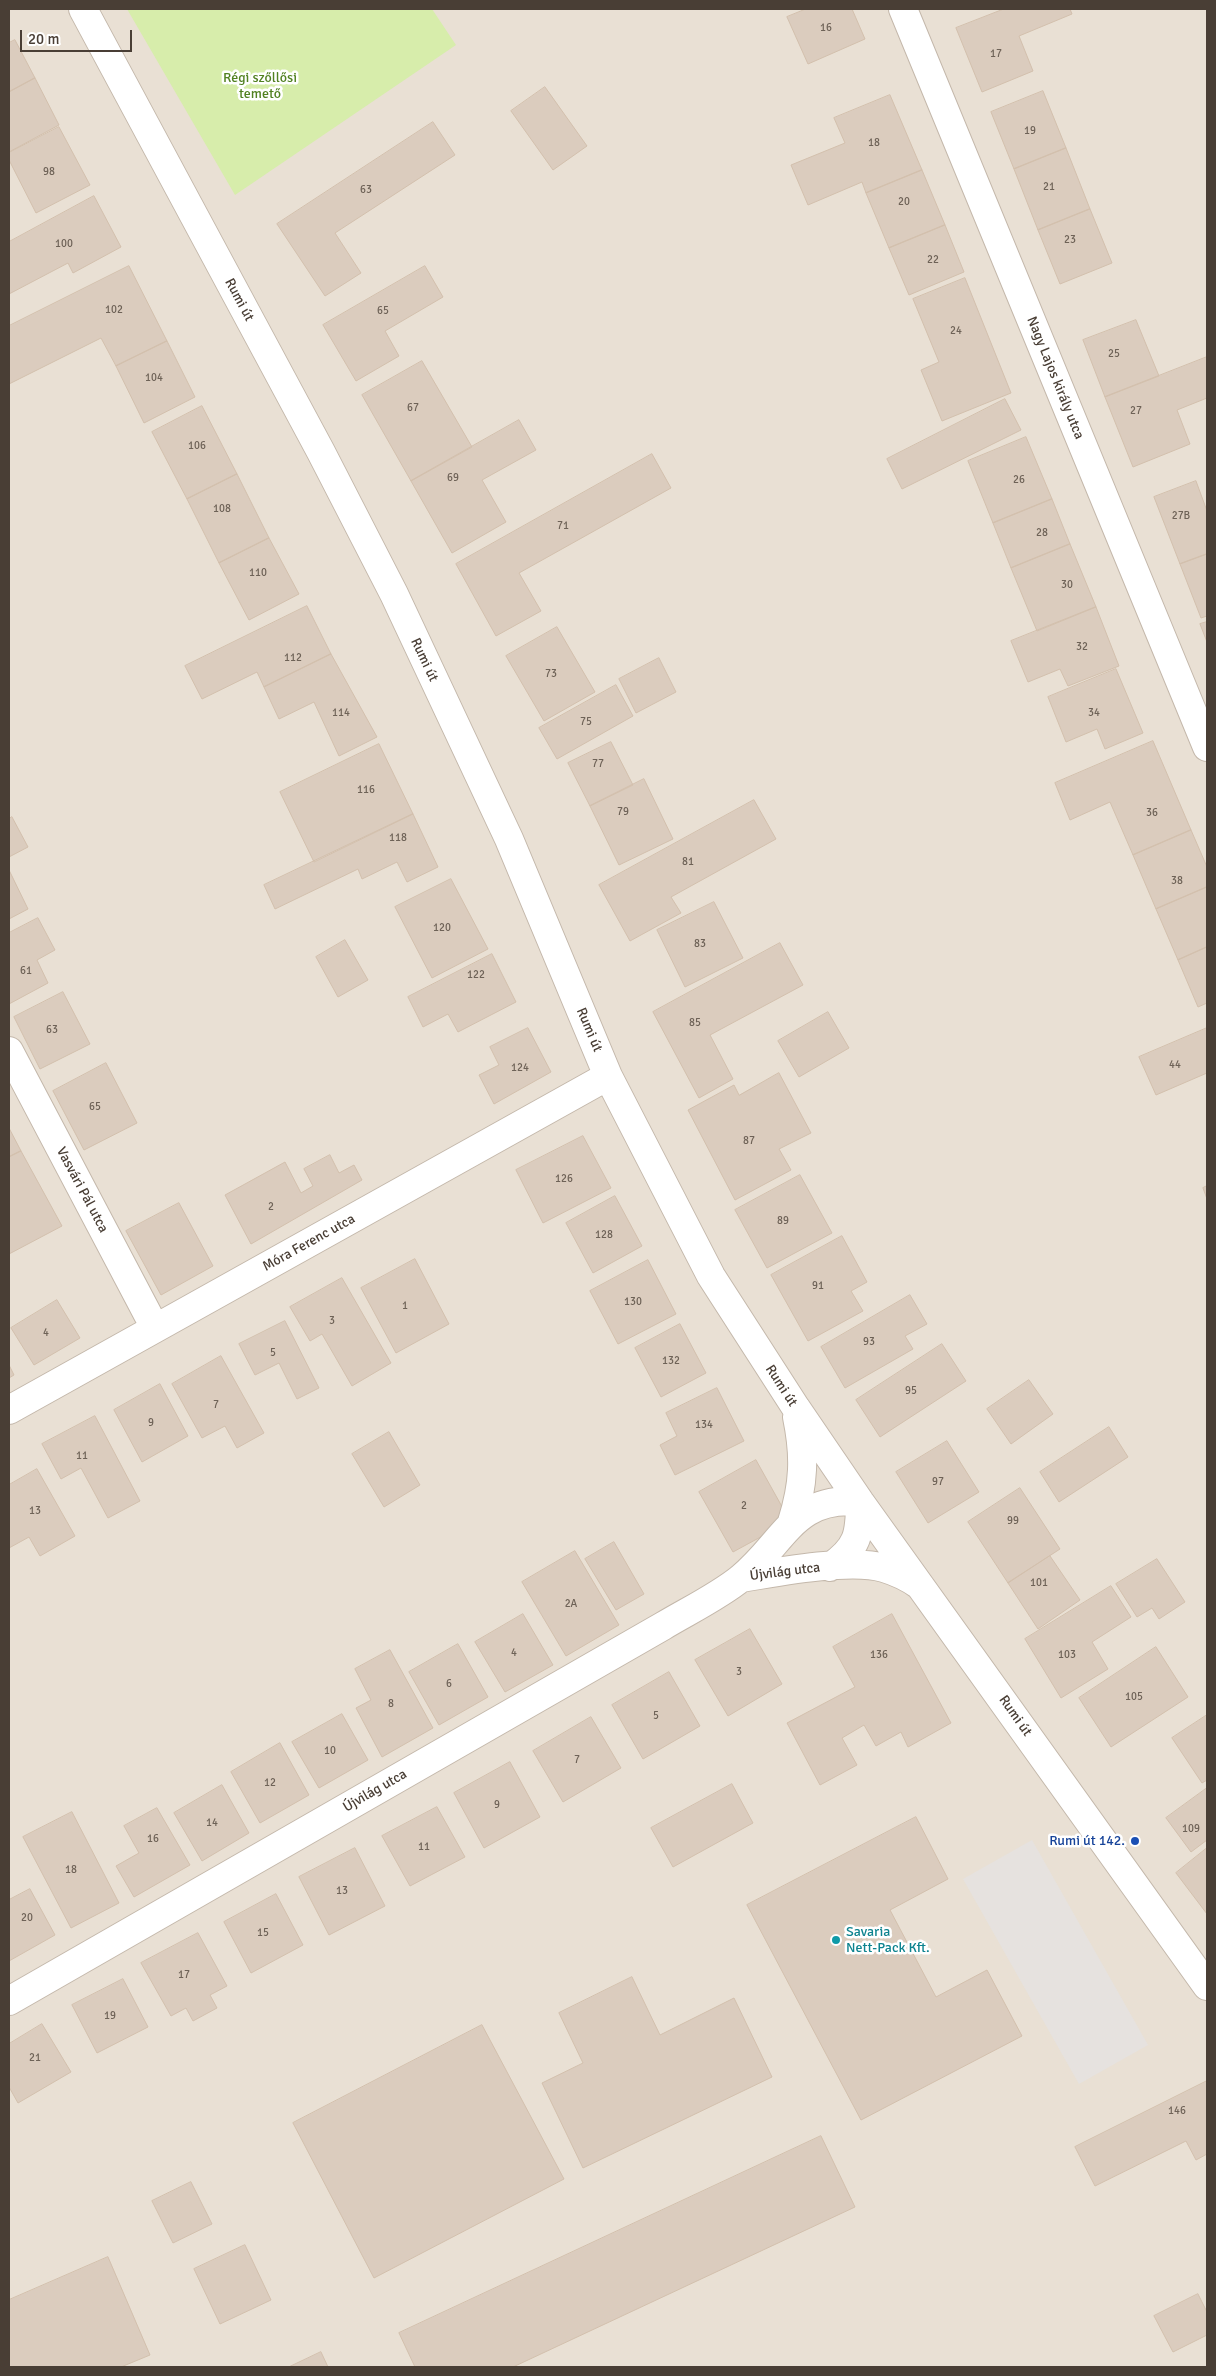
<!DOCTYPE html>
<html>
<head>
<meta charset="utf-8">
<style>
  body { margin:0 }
  #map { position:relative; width:1216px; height:2376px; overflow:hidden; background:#f5efe6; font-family:Signika,sans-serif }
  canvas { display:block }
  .frame { position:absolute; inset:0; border:10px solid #493e35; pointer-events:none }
  .scale { position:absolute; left:20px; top:30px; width:112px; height:22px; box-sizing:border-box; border:2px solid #493e35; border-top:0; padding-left:6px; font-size:15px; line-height:18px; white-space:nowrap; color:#493e35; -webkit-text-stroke:4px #fff; paint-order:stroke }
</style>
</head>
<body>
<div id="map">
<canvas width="1216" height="2376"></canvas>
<div class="frame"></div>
<div class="scale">20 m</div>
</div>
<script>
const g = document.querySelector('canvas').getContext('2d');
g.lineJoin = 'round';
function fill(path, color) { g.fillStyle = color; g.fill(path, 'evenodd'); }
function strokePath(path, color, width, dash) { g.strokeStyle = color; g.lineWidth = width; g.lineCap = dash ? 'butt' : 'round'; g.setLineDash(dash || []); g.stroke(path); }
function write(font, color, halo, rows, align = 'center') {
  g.font = font + ' Signika,sans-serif'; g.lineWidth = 5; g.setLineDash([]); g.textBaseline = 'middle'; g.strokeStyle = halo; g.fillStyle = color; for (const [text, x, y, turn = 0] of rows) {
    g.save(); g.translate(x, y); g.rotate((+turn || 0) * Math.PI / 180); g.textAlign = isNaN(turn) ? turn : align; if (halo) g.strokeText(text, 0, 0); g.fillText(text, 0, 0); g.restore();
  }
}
const residential = new Path2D(`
  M 9,9 L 1207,9 L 1207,2367 L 9,2367 Z`);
const green = new Path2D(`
  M 127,9 L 432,9 L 456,45 L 235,195 Z`);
const parking = new Path2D(`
  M 1032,1840 L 1148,2045 L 1079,2084 L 963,1879 Z`);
const building = new Path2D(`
  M 806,9 L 852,9 L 865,39 L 808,64 L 787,17 Z
  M 1004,9 L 1070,9 L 1072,14 L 1019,36 L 1033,71 L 982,92 L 956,28 Z
  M 15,40 L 35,78 L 9,92 L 9,43 Z
  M 35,78 L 59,125 L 9,152 L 9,92 Z
  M 545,87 L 587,146 L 553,170 L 511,111 Z
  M 1043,91 L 1066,148 L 1014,169 L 991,112 Z
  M 890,95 L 922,170 L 866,193 L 862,182 L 808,205 L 791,165 L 845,143 L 834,118 Z
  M 433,122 L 455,155 L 335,233 L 361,273 L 325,296 L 277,224 Z
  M 59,127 L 90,185 L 36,213 L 9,160 L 9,153 Z
  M 1066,148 L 1090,209 L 1038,230 L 1014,169 Z
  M 922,170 L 945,225 L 889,248 L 866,193 Z
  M 94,196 L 121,247 L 73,273 L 68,263 L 9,294 L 9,242 Z
  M 1090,209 L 1112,263 L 1060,284 L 1038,230 Z
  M 945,225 L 964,272 L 909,295 L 889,248 Z
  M 129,266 L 167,341 L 116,366 L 101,338 L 9,384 L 9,326 Z
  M 425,266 L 443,297 L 385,331 L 399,356 L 356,381 L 323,325 Z
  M 965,278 L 1011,393 L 942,421 L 921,370 L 939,362 L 913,299 Z
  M 1136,320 L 1159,376 L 1105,397 L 1083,340 Z
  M 167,341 L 195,397 L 144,423 L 116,366 Z
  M 1207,357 L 1207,398 L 1177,410 L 1190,444 L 1133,467 L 1105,397 Z
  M 422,361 L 472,447 L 411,481 L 362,395 Z
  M 1005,399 L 1021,430 L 902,489 L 887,459 Z
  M 202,406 L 237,474 L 187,499 L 152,432 Z
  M 519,420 L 536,450 L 482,480 L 506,522 L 452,553 L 411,481 Z
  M 1026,437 L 1052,499 L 993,523 L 968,461 Z
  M 652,454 L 671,488 L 519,573 L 541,611 L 496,636 L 456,564 Z
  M 237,474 L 269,538 L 219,563 L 187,499 Z
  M 1196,481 L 1207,511 L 1207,554 L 1180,564 L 1154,497 Z
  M 1052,499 L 1070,544 L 1011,568 L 993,523 Z
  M 269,538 L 299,594 L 249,620 L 219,563 Z
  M 1070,544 L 1096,607 L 1037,631 L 1011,568 Z
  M 1207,554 L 1207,616 L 1201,618 L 1180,564 Z
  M 307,606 L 331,654 L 264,687 L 257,672 L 202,699 L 185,666 Z
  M 1096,607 L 1119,666 L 1068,686 L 1060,669 L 1028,682 L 1011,641 Z
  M 1207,622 L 1207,642 L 1200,624 Z
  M 557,627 L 595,692 L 544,721 L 506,656 Z
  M 331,654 L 377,737 L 339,756 L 314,702 L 279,719 L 264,687 Z
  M 659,658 L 676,692 L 636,713 L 619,679 Z
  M 1116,669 L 1143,733 L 1105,749 L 1097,729 L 1066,742 L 1048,697 Z
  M 616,685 L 633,716 L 557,759 L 539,728 Z
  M 1153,741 L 1191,830 L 1133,855 L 1110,802 L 1070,820 L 1055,783 Z
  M 611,742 L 633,785 L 590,806 L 568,763 Z
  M 379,744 L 413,814 L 314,862 L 280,792 Z
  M 644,779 L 673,839 L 619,865 L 590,806 Z
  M 754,800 L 776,839 L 671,897 L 681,913 L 630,941 L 599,885 Z
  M 413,814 L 438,867 L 407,882 L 397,862 L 362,879 L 358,869 L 275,909 L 264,885 Z
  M 12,817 L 28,847 L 9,857 L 9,819 Z
  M 1191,830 L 1207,867 L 1207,887 L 1156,909 L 1133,855 Z
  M 9,870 L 28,909 L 9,919 Z
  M 451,879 L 488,949 L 432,978 L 395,907 Z
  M 1207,887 L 1207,947 L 1178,960 L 1156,909 Z
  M 714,902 L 743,958 L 685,987 L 657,930 Z
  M 38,918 L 55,950 L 37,960 L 48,983 L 9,1004 L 9,933 Z
  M 345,940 L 368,980 L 338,997 L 316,957 Z
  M 780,943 L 803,985 L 710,1035 L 733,1079 L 699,1098 L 653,1012 Z
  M 1207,947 L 1207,1003 L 1198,1007 L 1178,960 Z
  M 492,954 L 516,1002 L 458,1032 L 448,1014 L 423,1027 L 408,997 Z
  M 63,992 L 90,1044 L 40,1069 L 14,1017 Z
  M 828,1012 L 849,1048 L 799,1077 L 778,1041 Z
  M 528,1028 L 551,1072 L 494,1104 L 479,1075 L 499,1065 L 490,1047 Z
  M 1207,1028 L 1207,1073 L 1156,1095 L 1139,1057 Z
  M 106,1063 L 137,1123 L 84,1150 L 53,1091 Z
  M 779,1073 L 811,1133 L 779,1149 L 791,1170 L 735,1200 L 688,1110 L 734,1085 L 739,1095 Z
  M 9,1128 L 21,1151 L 9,1157 Z
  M 583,1136 L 611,1188 L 543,1223 L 516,1170 Z
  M 21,1151 L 62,1226 L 9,1254 L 9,1157 Z
  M 330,1155 L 339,1173 L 354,1165 L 362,1180 L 251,1244 L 225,1195 L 285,1162 L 301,1193 L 313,1186 L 304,1169 Z
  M 800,1175 L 832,1233 L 767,1268 L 735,1210 Z
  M 1207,1186 L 1207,1199 L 1203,1188 Z
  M 615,1196 L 642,1246 L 593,1273 L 566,1223 Z
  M 179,1203 L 213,1266 L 161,1295 L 126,1231 Z
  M 842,1236 L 867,1282 L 851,1291 L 863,1311 L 808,1341 L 771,1275 Z
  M 415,1259 L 449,1324 L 396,1353 L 361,1288 Z
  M 648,1260 L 676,1314 L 618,1344 L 590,1291 Z
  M 342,1278 L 391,1363 L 352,1386 L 322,1334 L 310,1341 L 290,1307 Z
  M 910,1295 L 927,1324 L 905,1336 L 913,1349 L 845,1388 L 821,1347 Z
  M 57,1300 L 80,1338 L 34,1365 L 11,1328 Z
  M 285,1321 L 319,1388 L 297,1399 L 279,1363 L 255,1375 L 239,1344 Z
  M 680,1324 L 706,1373 L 661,1397 L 635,1348 Z
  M 942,1344 L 966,1381 L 880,1437 L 856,1400 Z
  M 221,1356 L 264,1433 L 237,1448 L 225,1426 L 202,1438 L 172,1384 Z
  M 9,1365 L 14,1375 L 9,1378 Z
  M 1029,1380 L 1053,1414 L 1011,1444 L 987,1409 Z
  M 160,1384 L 188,1436 L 142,1462 L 114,1410 Z
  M 717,1388 L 744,1441 L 675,1475 L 660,1445 L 677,1436 L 666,1413 Z
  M 95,1416 L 140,1501 L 108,1518 L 81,1468 L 61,1479 L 42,1444 Z
  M 1109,1427 L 1128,1457 L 1059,1502 L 1040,1472 Z
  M 389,1432 L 420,1485 L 384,1507 L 352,1454 Z
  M 947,1441 L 979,1492 L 928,1523 L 896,1472 Z
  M 756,1460 L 790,1521 L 733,1552 L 699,1492 Z
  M 37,1469 L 75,1536 L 40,1556 L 29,1537 L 9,1548 L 9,1485 Z
  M 1020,1488 L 1060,1549 L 1008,1583 L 968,1522 Z
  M 614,1542 L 644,1594 L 616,1610 L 585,1559 Z
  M 575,1551 L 619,1625 L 566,1656 L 522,1582 Z
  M 1050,1556 L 1080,1600 L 1038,1629 L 1008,1583 Z
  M 1157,1559 L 1185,1602 L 1159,1619 L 1152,1608 L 1137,1617 L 1116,1584 Z
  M 1111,1586 L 1131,1617 L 1092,1642 L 1108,1669 L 1061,1698 L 1025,1639 Z
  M 523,1614 L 553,1665 L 505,1692 L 475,1642 Z
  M 892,1614 L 951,1723 L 908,1747 L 901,1732 L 876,1746 L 864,1725 L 842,1738 L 857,1765 L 820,1785 L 787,1723 L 855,1687 L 833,1647 Z
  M 750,1629 L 782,1684 L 728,1716 L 695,1660 Z
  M 458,1644 L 488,1697 L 439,1725 L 409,1672 Z
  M 1156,1647 L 1188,1697 L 1111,1747 L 1079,1698 Z
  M 390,1650 L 433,1728 L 382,1757 L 356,1708 L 371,1700 L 355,1669 Z
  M 669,1672 L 700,1726 L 643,1759 L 612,1705 Z
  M 342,1714 L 368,1760 L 319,1788 L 292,1742 Z
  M 1207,1715 L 1207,1780 L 1202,1783 L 1172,1738 Z
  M 591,1717 L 621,1768 L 563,1802 L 533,1751 Z
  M 280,1743 L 309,1795 L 260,1823 L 231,1772 Z
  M 510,1762 L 540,1817 L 484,1848 L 454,1793 Z
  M 732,1784 L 753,1823 L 673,1867 L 651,1828 Z
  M 222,1785 L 249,1833 L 202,1861 L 174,1813 Z
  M 1207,1788 L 1207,1840 L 1191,1852 L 1166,1818 Z
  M 437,1807 L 465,1857 L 410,1886 L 382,1836 Z
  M 157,1808 L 190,1865 L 134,1897 L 116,1866 L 139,1853 L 124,1826 Z
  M 72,1812 L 119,1903 L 71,1928 L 23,1837 Z
  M 916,1817 L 948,1879 L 890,1910 L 936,1997 L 987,1970 L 1022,2036 L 861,2120 L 747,1905 Z
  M 355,1848 L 385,1906 L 329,1935 L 299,1877 Z
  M 1207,1848 L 1207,1914 L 1176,1873 Z
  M 30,1889 L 55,1935 L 9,1961 L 9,1900 Z
  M 276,1894 L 303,1945 L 251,1973 L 224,1922 Z
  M 198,1933 L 227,1986 L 210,1995 L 217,2008 L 193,2021 L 186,2008 L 171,2016 L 141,1963 Z
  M 632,1977 L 660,2035 L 734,1998 L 772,2077 L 583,2168 L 542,2083 L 583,2063 L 559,2013 Z
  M 123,1979 L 148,2027 L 97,2053 L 72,2005 Z
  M 42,2024 L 71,2072 L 18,2103 L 9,2087 L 9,2044 Z
  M 482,2025 L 564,2179 L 374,2278 L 293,2123 Z
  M 1207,2081 L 1207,2154 L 1196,2160 L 1186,2141 L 1095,2186 L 1075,2147 Z
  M 821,2136 L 855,2207 L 513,2367 L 415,2367 L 399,2333 Z
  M 191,2182 L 212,2224 L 173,2243 L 152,2201 Z
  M 245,2245 L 271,2300 L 220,2324 L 194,2269 Z
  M 108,2257 L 150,2355 L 121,2367 L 9,2367 L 9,2300 Z
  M 1198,2294 L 1207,2312 L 1207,2335 L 1173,2352 L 1154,2316 Z
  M 321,2352 L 328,2367 L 289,2367 Z`);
const minor = new Path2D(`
  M 83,9 L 321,452 L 394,594 L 509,839 L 608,1076 L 711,1276 L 796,1408 L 860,1502 L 1207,1986
  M 903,9 L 1207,747
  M 9,1051 L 155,1328
  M 9,1410 L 608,1076
  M 792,1522 C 804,1484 805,1456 797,1417
  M 830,1567 C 858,1548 860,1534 860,1502
  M 741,1578 C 776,1572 851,1558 884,1568 C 897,1572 908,1577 919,1585
  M 9,2001 L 663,1626 C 688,1611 719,1596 741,1578 C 784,1543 794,1495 860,1502`);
const markers = [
  [1135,1841,5,"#1a4fb4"],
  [836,1940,5,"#0f9aa8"]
];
const numberNames = [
  ["16",826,28],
  ["17",996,54],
  ["19",1030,131],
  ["18",874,143],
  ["98",49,172],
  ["21",1049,187],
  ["63",366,190],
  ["20",904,202],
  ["23",1070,240],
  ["100",64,244],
  ["22",933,260],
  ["102",114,310],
  ["65",383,311],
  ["24",956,331],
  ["25",1114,354],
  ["104",154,378],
  ["67",413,408],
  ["27",1136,411],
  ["106",197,446],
  ["69",453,478],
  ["26",1019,480],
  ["108",222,509],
  ["27B",1181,516],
  ["71",563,526],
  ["28",1042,533],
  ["110",258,573],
  ["30",1067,585],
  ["32",1082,647],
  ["112",293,658],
  ["73",551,674],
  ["114",341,713],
  ["34",1094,713],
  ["75",586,722],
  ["77",598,764],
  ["116",366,790],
  ["79",623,812],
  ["36",1152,813],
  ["118",398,838],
  ["81",688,862],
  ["38",1177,881],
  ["120",442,928],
  ["83",700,944],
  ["61",26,971],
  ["122",476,975],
  ["85",695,1023],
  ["63",52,1030],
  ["44",1175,1065],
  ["124",520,1068],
  ["65",95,1107],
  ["87",749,1141],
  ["126",564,1179],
  ["2",271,1207],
  ["89",783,1221],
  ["128",604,1235],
  ["91",818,1286],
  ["130",633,1302],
  ["1",405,1306],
  ["3",332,1321],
  ["4",46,1333],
  ["93",869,1342],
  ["5",273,1353],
  ["132",671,1361],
  ["95",911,1391],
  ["7",216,1405],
  ["9",151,1423],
  ["134",704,1425],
  ["11",82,1456],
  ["97",938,1482],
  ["2",744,1506],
  ["13",35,1511],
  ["99",1013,1521],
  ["101",1039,1583],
  ["2A",571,1604],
  ["4",514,1653],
  ["136",879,1655],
  ["103",1067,1655],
  ["3",739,1672],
  ["6",449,1684],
  ["105",1134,1697],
  ["8",391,1704],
  ["5",656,1716],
  ["10",330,1751],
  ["7",577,1760],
  ["12",270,1783],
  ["9",497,1805],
  ["14",212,1823],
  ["109",1191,1829],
  ["16",153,1839],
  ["11",424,1847],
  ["18",71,1870],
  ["13",342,1891],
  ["20",27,1918],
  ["15",263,1933],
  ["17",184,1975],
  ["19",110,2016],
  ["21",35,2058],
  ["146",1177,2111]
];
const parkNames = [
  ["Régi szőllősi",260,78],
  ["temető",260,94]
];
const streetNames = [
  ["Rumi út",239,300,62],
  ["Nagy Lajos király utca",1055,378,68],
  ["Rumi út",424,660,65],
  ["Rumi út",589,1030,67],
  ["Vasvári Pál utca",82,1190,62],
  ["Móra Ferenc utca",309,1243,-29],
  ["Rumi út",781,1386,57],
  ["Újvilág utca",785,1572,-7],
  ["Rumi út",1015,1716,55],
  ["Újvilág utca",375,1791,-30]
];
const transitNames = [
  ["Rumi út 142.",1125,1841]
];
const cultureNames = [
  ["Savaria",846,1932],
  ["Nett-Pack Kft.",846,1948]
];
fill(residential, '#e9e0d4');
fill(green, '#d7edab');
fill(parking, '#e6e2df');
fill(building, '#dbccbe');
strokePath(building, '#d3c0ad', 1);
strokePath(minor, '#c4b8ab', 30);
strokePath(minor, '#fff', 28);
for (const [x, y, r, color] of markers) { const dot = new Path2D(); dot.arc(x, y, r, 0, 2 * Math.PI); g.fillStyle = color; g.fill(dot); strokePath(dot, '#fff', 2); }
write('11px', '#6e6257', null, numberNames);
write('14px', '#518121', '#fff', parkNames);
write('14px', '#493e35', '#fff', streetNames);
write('14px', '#164399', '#fff', transitNames, 'right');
write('14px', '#0d838f', '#fff', cultureNames, 'left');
</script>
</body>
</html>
